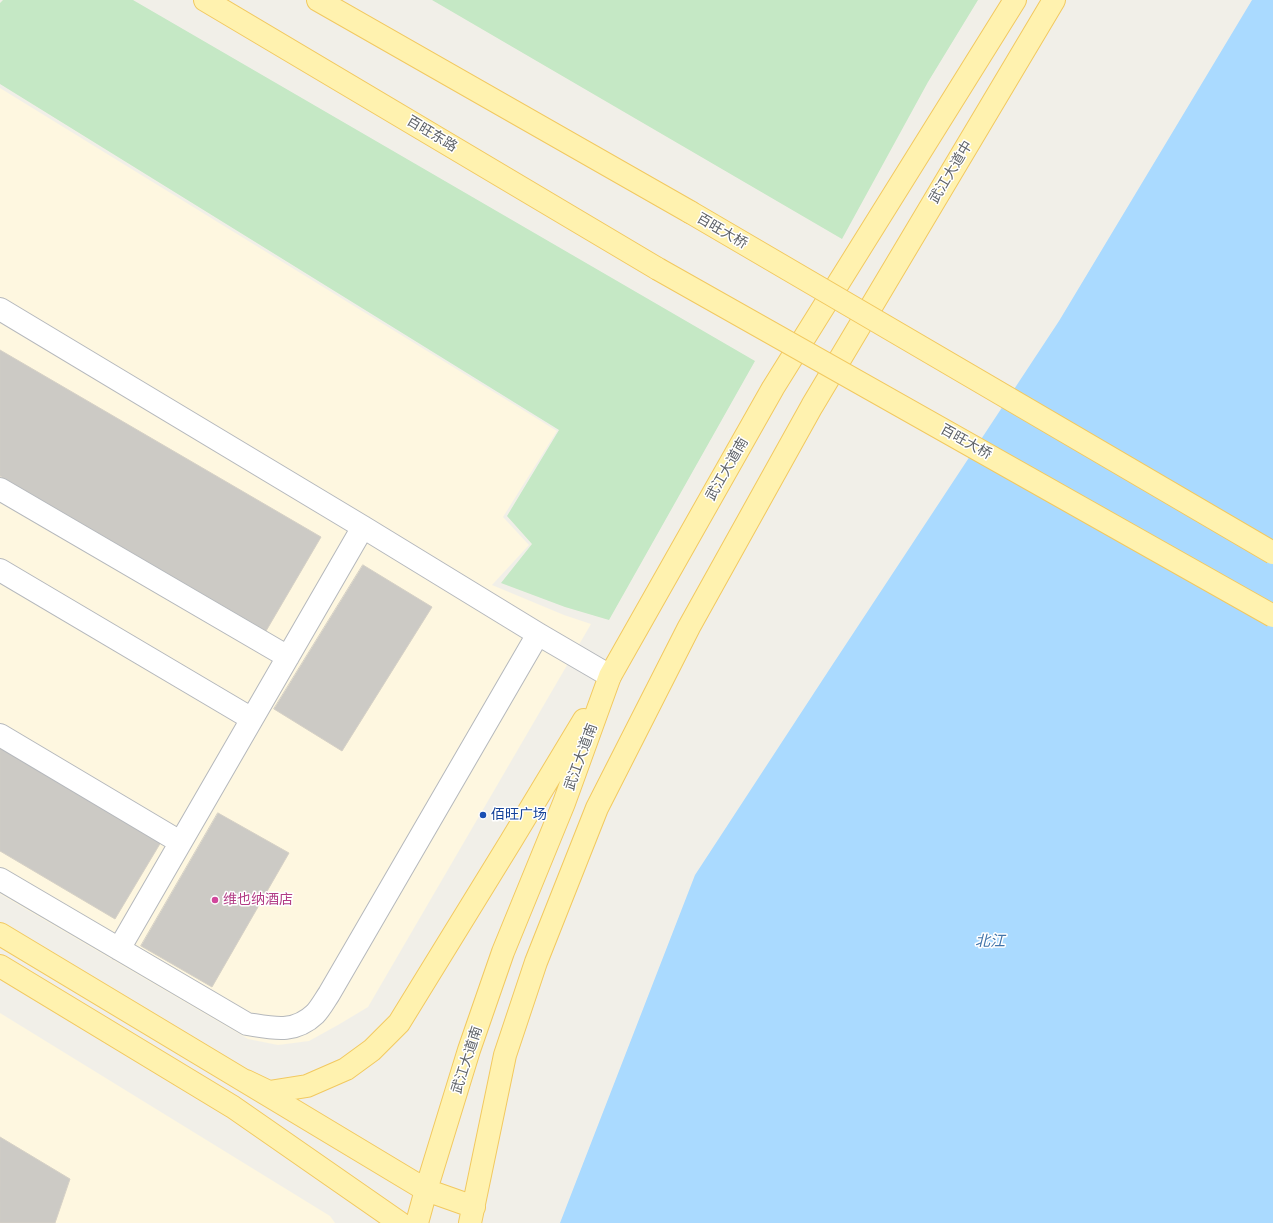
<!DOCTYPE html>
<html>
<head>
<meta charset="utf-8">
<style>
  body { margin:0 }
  canvas { display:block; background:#f1efe8 }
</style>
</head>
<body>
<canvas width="1273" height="1223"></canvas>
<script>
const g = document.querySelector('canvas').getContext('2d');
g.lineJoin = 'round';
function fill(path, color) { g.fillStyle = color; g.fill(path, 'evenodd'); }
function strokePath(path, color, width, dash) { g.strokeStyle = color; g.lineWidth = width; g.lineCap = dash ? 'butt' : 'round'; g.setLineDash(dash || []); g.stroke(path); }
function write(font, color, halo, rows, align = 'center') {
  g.font = font + ' Quicksand,"Noto Sans SC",sans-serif'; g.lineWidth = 3; g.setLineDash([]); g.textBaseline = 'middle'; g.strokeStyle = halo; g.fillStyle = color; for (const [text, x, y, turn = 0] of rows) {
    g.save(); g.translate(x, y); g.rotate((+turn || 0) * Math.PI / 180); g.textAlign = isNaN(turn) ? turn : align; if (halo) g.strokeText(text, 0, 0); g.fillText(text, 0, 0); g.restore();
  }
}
const commercial = new Path2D(`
  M 0,88 L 557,431 L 503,517 L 529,545 L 492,585 L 564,615 L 591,624 L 368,1007 L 338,1025 L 309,1041 L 278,1045 L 248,1039 L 0,894 Z
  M 0,1013 L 330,1216 L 335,1223 L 0,1223 Z`);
const green = new Path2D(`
  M 3,0 L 133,0 L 755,361 L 609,620 L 565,607 L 501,583 L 532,544 L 507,516 L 559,430 L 0,84 L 0,3 Z
  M 432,0 L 978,0 L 928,82 L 842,239 Z`);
const water = new Path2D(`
  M 1252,0 L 1273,0 L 1273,1223 L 560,1223 L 695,875 L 829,670 L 1059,321 Z`);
const building = new Path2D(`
  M 0,350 L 321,537 L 266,631 L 0,476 Z
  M 363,565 L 432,607 L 342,751 L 274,709 Z
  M 0,746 L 161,842 L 115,919 L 0,851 Z
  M 218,813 L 289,853 L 212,987 L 141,946 Z
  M 0,1137 L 70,1179 L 55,1223 L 0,1223 Z`);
const minor = new Path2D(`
  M 0,309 L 363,527 L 538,634 L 610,676
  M 0,489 L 288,657
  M 0,570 L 252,719
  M 0,735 L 180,842
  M 0,879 L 247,1024 C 273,1028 294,1034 315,1014 C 320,1009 325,1000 329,994 L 538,634
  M 119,949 L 363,527`);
const major = new Path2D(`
  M 205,0 L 658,269
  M 318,0 L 690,212
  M 0,934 L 426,1190 L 474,1207
  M 0,966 L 233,1107 L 400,1223
  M 246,1081 L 269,1092 L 307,1086 L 346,1069 L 372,1050 L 399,1023 L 511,841 L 584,720
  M 417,1223 L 426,1190 L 469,1050 L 503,952 L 564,803 L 610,676 L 773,388 L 1015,0
  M 470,1223 L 505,1055 L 536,962 L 597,808 L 689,627 L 812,406 L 1054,0`);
const majorBridge = new Path2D(`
  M 690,212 L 1273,553
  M 658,269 L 1273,616`);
const markers = [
  [483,815,4,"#1a4fb4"],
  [215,900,4,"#d1479c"]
];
const streetNames = [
  ["百旺东路",432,134,31],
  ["武江大道中",951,172,-59],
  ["百旺大桥",722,231,30],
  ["百旺大桥",966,442,29],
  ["武江大道南",727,469,-60],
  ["武江大道南",581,757,-70],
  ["武江大道南",467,1060,-72]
];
const transitNames = [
  ["佰旺广场",491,815]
];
const hotelNames = [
  ["维也纳酒店",223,900]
];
const waterNames = [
  ["北江",990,941]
];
fill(commercial, '#fef7e0');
fill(green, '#c5e8c5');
fill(water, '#aadaff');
fill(building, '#cccac5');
strokePath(building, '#d6d1c6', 1);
strokePath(minor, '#b5b8bc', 24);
strokePath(major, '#f2c960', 24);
strokePath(minor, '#fff', 22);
strokePath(major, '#fff2af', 22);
strokePath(majorBridge, '#f2c960', 24, []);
strokePath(majorBridge, '#fff2af', 22);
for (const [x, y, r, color] of markers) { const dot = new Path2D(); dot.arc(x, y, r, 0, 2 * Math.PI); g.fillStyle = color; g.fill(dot); strokePath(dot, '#fff', 1.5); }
write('14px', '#5f6368', '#fff', streetNames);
write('14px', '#164399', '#fff', transitNames, 'left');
write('14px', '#b23c85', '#fff', hotelNames, 'left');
write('italic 15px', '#4174aa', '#fff', waterNames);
</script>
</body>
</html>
